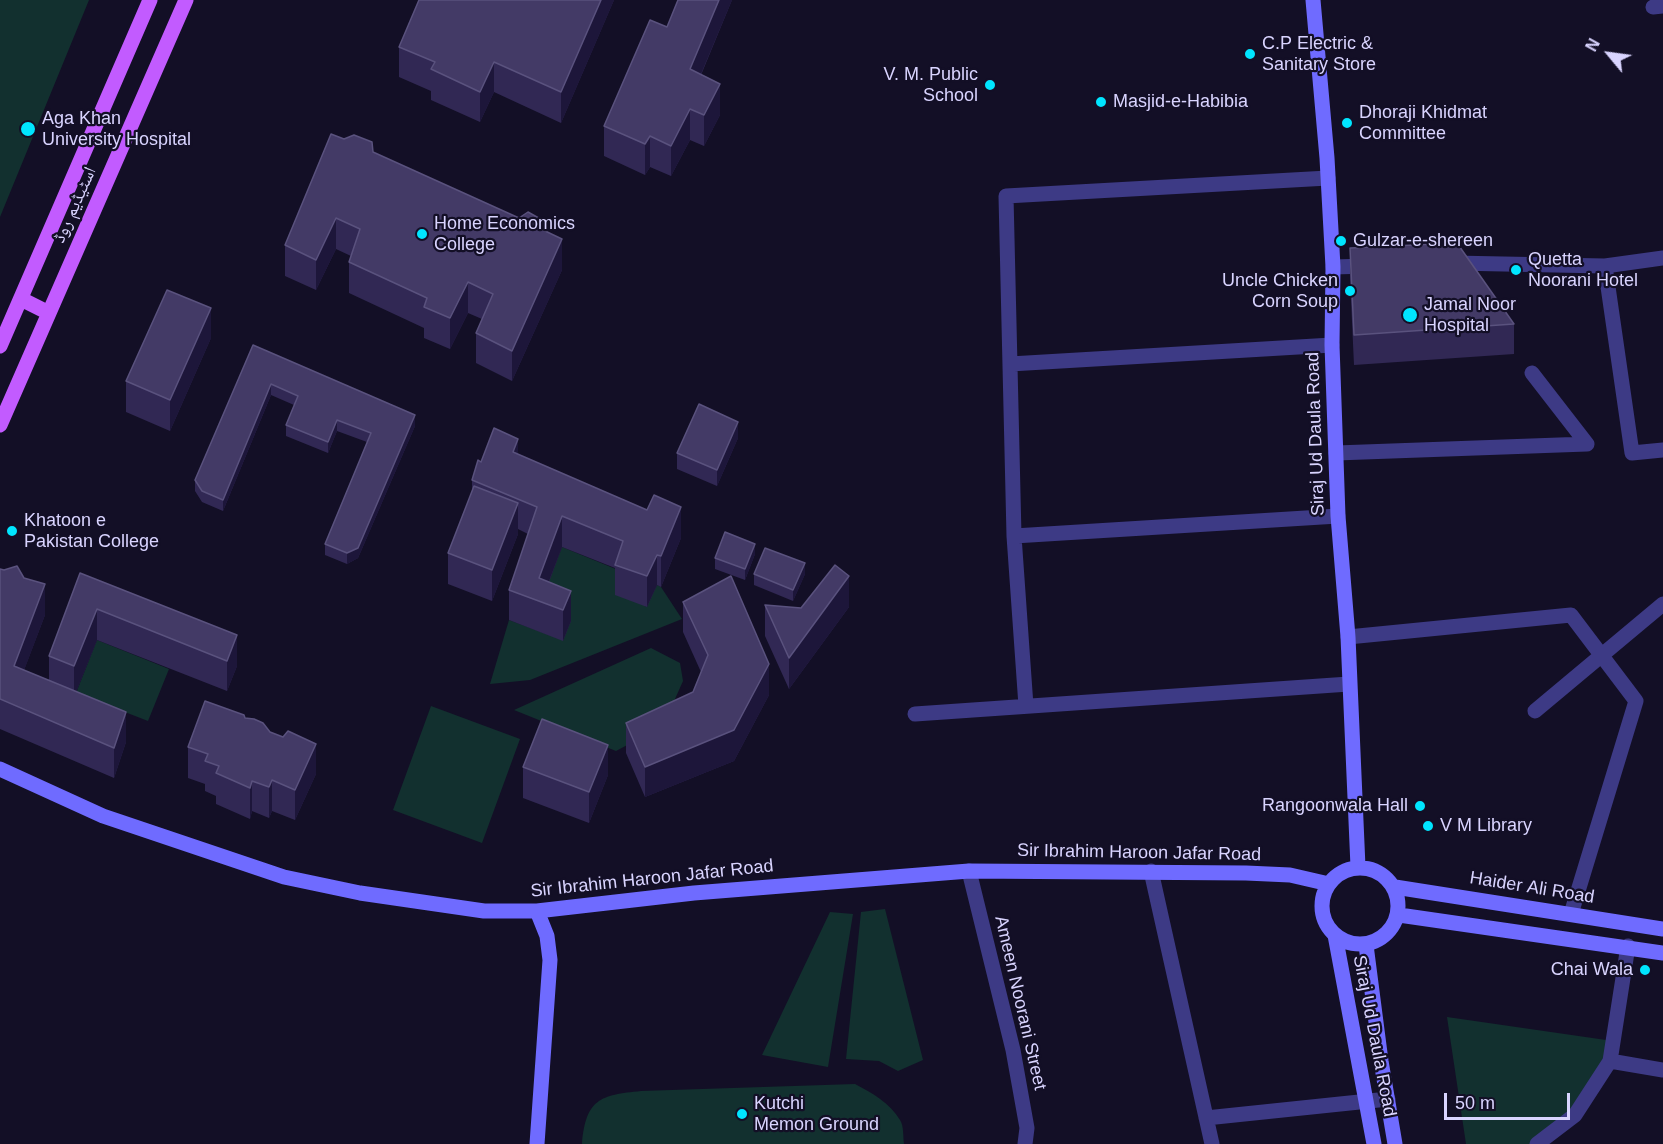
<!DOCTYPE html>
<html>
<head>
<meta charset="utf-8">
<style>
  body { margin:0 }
  #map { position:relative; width:1663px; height:1144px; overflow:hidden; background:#130f26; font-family:Arial,sans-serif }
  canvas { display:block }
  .north { position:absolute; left:1579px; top:24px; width:60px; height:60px; -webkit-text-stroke:4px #130f26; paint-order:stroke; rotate:299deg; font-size:16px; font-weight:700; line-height:24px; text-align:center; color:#d9d4ff }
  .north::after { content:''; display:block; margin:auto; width:21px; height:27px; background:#d9d4ff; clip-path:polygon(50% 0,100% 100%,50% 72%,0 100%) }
  .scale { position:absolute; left:1444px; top:1093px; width:126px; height:27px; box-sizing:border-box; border:3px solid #d9d4ff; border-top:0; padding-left:8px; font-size:18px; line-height:21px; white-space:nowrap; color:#d9d4ff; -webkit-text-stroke:4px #130f26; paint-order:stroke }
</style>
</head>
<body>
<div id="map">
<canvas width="1663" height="1144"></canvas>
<div class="north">N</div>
<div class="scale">50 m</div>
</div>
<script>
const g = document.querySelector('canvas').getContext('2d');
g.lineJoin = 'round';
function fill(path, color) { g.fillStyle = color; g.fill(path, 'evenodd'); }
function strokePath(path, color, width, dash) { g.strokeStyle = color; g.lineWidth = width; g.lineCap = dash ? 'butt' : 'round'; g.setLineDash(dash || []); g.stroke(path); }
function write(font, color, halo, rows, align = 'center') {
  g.font = font + ' Arial,"Noto Naskh Arabic",sans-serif'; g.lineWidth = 4.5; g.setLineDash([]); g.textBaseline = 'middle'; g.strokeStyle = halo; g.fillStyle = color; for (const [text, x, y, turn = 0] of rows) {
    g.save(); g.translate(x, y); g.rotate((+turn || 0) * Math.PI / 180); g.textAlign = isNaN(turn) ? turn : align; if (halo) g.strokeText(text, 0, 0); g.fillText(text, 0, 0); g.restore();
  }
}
const green = new Path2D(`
  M 0,0 L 89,0 L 0,217 Z
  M 562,547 L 623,572 L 646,607 L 657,585 L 661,587 L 682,619 L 530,680 L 490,684 L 509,620 L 563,640 L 539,608 Z
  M 97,640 L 169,669 L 148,721 L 76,693 Z
  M 651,648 L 680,663 L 683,681 L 663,726 L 616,751 L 514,710 Z
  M 431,706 L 520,739 L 482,843 L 393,810 Z
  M 885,909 L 923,1060 L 898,1071 L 879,1061 L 846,1059 L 861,912 Z
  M 830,912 L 853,914 L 828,1067 L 762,1055 Z
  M 1447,1017 L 1613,1041 L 1575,1115 L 1537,1144 L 1466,1144 Z
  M 855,1084 C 872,1093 890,1103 900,1120 C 904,1126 903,1137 904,1144 L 582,1144 C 586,1099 600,1095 641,1091 Z`);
const street = new Path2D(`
  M 1653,7 L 1663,6
  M 1453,263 L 1605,266 L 1663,258
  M 1605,266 L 1632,453 L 1663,450
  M 1333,267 L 1369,266
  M 1010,364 L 1332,345
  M 1532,373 L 1587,444
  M 1336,453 L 1587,444
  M 1014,536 L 1338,516
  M 1348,637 L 1571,615 L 1636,701 L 1571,914
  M 1026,706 L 1014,536 L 1006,196 L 1328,178
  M 1535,711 L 1663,604
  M 915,714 L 1349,684
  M 969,871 L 1013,1050 L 1027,1128 L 1025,1144
  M 1151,871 L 1212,1144
  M 1610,1061 L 1663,1070
  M 1206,1118 L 1388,1099
  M 1537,1144 L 1575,1115 L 1610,1061 L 1628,946`);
const secondary = new Path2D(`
  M 1313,0 L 1327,158 L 1333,267 L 1332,345 L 1338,516 L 1348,637 L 1358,867
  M 0,769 L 103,816 L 284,877 L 360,893 L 484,911 L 537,911 L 694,893 L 969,871 L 1246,873 L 1290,875 L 1329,884
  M1322 906a38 38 0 1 1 76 0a38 38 0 1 1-76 0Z
  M 1395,887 L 1663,929
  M 537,911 L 547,936 L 550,960 L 537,1144
  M 1399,915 L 1663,953
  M 1335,935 L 1374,1144
  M 1366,945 L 1381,1061 L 1395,1144`);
const primary = new Path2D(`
  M 21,299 L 49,313
  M 0,346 L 150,0
  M 0,425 L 186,0`);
const wall = new Path2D(`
  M 614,0 L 561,123 L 494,92 L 480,122 L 431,100 L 431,91 L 399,77 L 399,47 Z
  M 678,0 L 732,0 L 701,75 L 720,115 L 704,146 L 690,140 L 671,176 L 650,167 L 645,175 L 604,156 L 604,126 L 667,27 Z
  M 373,152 L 544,231 L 562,270 L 512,381 L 476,363 L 476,333 L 482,319 L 468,313 L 450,349 L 424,338 L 424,328 L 349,293 L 349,262 L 351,256 L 336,249 L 316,290 L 285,276 L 285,245 Z
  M 1350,248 L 1514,324 L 1514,354 L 1354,365 L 1350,279 Z
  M 211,338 L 170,431 L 126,412 L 126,381 Z
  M 253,345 L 415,426 L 358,558 L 347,564 L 325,555 L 325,544 L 367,442 L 337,431 L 328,453 L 286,436 L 286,425 L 294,405 L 271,395 L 223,511 L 202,502 L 195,491 L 195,480 Z
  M 738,438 L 717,486 L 677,469 L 677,453 Z
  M 518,455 L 681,538 L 661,587 L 657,585 L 647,607 L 615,595 L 615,568 L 562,547 L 549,582 L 571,621 L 563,641 L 509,620 L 509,590 L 528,534 L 518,529 L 518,534 L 492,601 L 448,584 L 448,553 L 472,492 L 472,480 L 481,462 Z
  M 755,554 L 745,580 L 715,569 L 715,558 Z
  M 0,569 L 45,615 L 24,670 L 49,680 L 49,656 L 80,573 L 237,666 L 227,691 L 97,640 L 76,692 L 126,742 L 114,778 L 0,729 Z
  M 754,574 L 805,574 L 793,601 L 754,585 Z
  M 683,602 L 769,695 L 734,761 L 645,797 L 626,753 L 626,723 L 693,692 L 701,672 L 683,632 Z
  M 765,605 L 801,608 L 849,607 L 789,689 L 765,636 Z
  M 245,718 L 270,732 L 316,774 L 295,820 L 272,811 L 269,818 L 252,811 L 250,819 L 216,804 L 216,796 L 205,791 L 205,784 L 188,778 L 188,747 Z
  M 523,767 L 608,775 L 589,823 L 523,798 Z`);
const shadedWall = new Path2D(`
  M 601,0 L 614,0 L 561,123 L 561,92 Z
  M 719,0 L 732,0 L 690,100 L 690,69 Z
  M 494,62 L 494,92 L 480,122 L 480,92 Z
  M 720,84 L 720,115 L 704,146 L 704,115 Z
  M 690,109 L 690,140 L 671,176 L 671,146 Z
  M 650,136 L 650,167 L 645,175 L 645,144 Z
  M 336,218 L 336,249 L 316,290 L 316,260 Z
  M 562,239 L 562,270 L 512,381 L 512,351 Z
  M 468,282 L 468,313 L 450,349 L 450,318 Z
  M 211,308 L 211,338 L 170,431 L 170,400 Z
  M 271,384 L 271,395 L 223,511 L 223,500 Z
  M 415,415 L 415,426 L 358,558 L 347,564 L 347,553 Z
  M 337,420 L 337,431 L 328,453 L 328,442 Z
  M 738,422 L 738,438 L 717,486 L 717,470 Z
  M 518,439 L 518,470 L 513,452 Z
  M 518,503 L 518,534 L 492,601 L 492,570 Z
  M 681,507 L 681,538 L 661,587 L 661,556 Z
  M 562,516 L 562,547 L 541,602 L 539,578 Z
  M 755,544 L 755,554 L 745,580 L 745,569 Z
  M 657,555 L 657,585 L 647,607 L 647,576 Z
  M 805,563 L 805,574 L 793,601 L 793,590 Z
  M 849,576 L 849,607 L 789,689 L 789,658 Z
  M 45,584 L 45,615 L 14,697 L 14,666 Z
  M 571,591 L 571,621 L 563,641 L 563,610 Z
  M 97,609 L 97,640 L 74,697 L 74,666 Z
  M 237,635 L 237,666 L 227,691 L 227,661 Z
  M 769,664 L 769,695 L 734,761 L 645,797 L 645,767 Z
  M 126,712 L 126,742 L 114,778 L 114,748 Z
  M 316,744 L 316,774 L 295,820 L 295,790 Z
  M 608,745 L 608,775 L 589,823 L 589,792 Z
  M 272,780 L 272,811 L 269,818 L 269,787 Z
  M 252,781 L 252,811 L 250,819 L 250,788 Z`);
const building = new Path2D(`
  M 419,0 L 601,0 L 561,92 L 494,62 L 480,92 L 431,69 L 435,62 L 399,47 Z
  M 678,0 L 719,0 L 690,69 L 720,84 L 704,115 L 690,109 L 671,146 L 650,136 L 645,144 L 604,126 L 650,20 L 667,27 Z
  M 331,134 L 344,139 L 354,135 L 372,142 L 373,152 L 519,218 L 528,212 L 544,221 L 543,230 L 562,239 L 512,351 L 476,333 L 493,294 L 468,282 L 450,318 L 424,307 L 427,298 L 349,262 L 360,229 L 336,218 L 316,260 L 285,245 Z
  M 1457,243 L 1514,324 L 1354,335 L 1350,248 Z
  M 167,290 L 211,308 L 170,400 L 126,381 Z
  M 253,345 L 415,415 L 358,548 L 347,553 L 325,544 L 371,433 L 337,420 L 328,442 L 286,425 L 298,396 L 271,384 L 223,500 L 202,491 L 195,480 Z
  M 699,404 L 738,422 L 717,470 L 677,453 Z
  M 494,428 L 518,439 L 513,452 L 647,510 L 654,495 L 681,507 L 661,556 L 657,555 L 647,576 L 615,565 L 623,541 L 562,516 L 539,578 L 571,591 L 563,610 L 509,590 L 537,507 L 472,480 L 478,460 L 481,462 Z
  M 474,486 L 518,503 L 492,570 L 448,553 Z
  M 725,532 L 755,544 L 745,569 L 715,558 Z
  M 765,548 L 805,563 L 793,590 L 754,574 Z
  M 835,565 L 849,576 L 789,658 L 765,605 L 801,608 Z
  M 17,566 L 24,578 L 45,584 L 14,666 L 126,712 L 114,748 L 0,699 L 0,569 L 4,570 Z
  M 80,573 L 237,635 L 227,661 L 97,609 L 74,666 L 49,656 Z
  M 731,576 L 769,664 L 734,730 L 645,767 L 626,723 L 693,692 L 708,655 L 683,602 Z
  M 205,701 L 244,715 L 245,718 L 254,719 L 263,723 L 270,732 L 283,737 L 288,731 L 316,744 L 295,790 L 272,780 L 269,787 L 252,781 L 250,788 L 216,773 L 219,766 L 205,761 L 208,754 L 188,747 Z
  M 542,719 L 608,745 L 589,792 L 523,767 Z`);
const markers = [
  [1250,54,6,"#00e5ff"],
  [990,85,6,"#00e5ff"],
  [1101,102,6,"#00e5ff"],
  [1347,123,6,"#00e5ff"],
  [28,129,8,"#00e5ff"],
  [422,234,6,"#00e5ff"],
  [1341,241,6,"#00e5ff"],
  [1516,270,6,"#00e5ff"],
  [1350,291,6,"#00e5ff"],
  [1410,315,8,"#00e5ff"],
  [12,531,6,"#00e5ff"],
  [1420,806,6,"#00e5ff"],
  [1428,826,6,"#00e5ff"],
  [1645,970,6,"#00e5ff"],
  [742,1114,6,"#00e5ff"]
];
const poiNames = [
  ["C.P Electric &",1262,44],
  ["Sanitary Store",1262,65],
  ["V. M. Public",978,75,"right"],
  ["School",978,96,"right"],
  ["Masjid-e-Habibia",1113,102],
  ["Dhoraji Khidmat",1359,113],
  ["Committee",1359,134],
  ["Aga Khan",42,119],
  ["University Hospital",42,140],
  ["Home Economics",434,224],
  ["College",434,245],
  ["Gulzar-e-shereen",1353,241],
  ["Quetta",1528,260],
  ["Noorani Hotel",1528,281],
  ["Uncle Chicken",1338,281,"right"],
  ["Corn Soup",1338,302,"right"],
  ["Jamal Noor",1424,305],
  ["Hospital",1424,326],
  ["Khatoon e",24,521],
  ["Pakistan College",24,542],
  ["Rangoonwala Hall",1408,806,"right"],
  ["V M Library",1440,826],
  ["Chai Wala",1633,970,"right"],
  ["Kutchi",754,1104],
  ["Memon Ground",754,1125]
];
const streetNames = [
  ["اسٹیڈیم روڈ",75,205,-66],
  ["Siraj Ud Daula Road",1316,434,-92],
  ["Sir Ibrahim Haroon Jafar Road",1139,853,1],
  ["Sir Ibrahim Haroon Jafar Road",652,879,-6],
  ["Haider Ali Road",1532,888,9],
  ["Ameen Noorani Street",1020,1003,77],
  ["Siraj Ud Daula Road",1374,1036,79]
];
fill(green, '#12302f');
strokePath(street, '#3d3a85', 15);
strokePath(secondary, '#6f6bff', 15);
strokePath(primary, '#c25bff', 15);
fill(wall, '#312854');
fill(shadedWall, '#1d163a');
fill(building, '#433a66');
strokePath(building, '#5a527e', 1.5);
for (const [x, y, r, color] of markers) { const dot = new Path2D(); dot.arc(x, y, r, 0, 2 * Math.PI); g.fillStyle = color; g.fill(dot); strokePath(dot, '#130f26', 2); }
write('18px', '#d9d4ff', '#130f26', poiNames, 'left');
write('18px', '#d9d4ff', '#130f26', streetNames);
</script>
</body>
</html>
